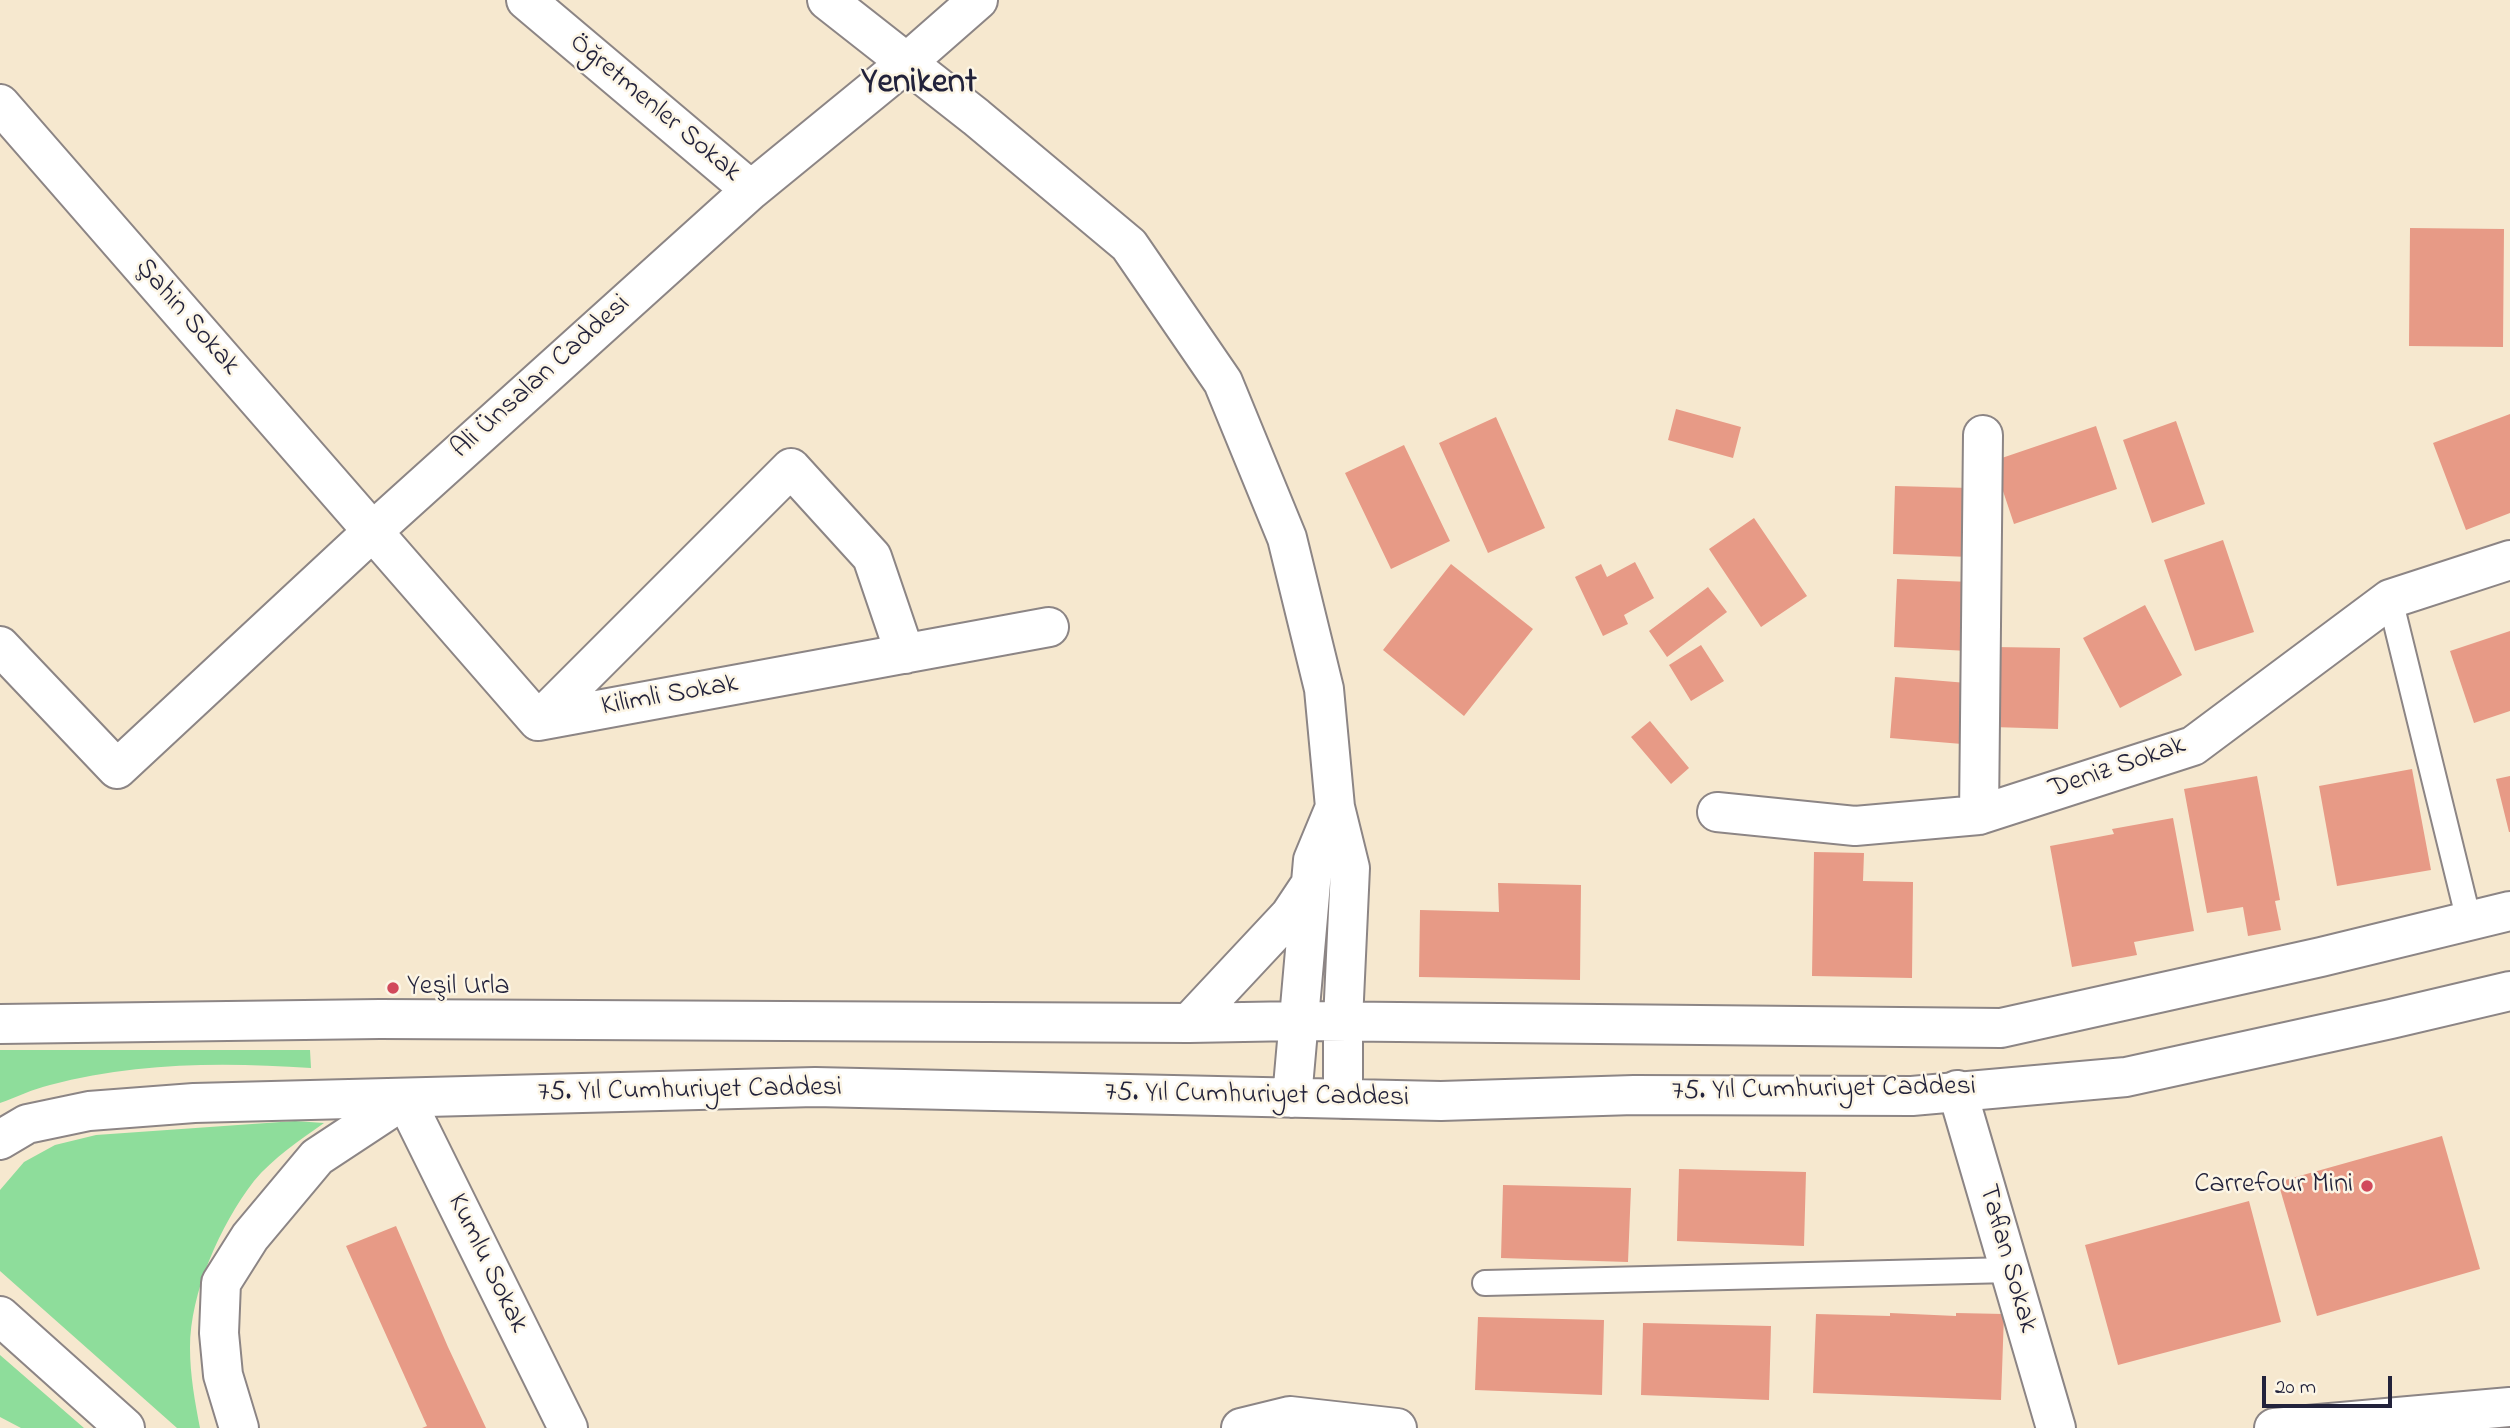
<!DOCTYPE html>
<html>
<head>
<meta charset="utf-8">
<style>
  body { margin:0 }
  #map { position:relative; width:2510px; height:1428px; overflow:hidden; background:#f6e8cf; font-family:"Indie Flower",sans-serif }
  canvas { display:block }
  .scale { position:absolute; left:2262px; top:1376px; width:130px; height:32px; box-sizing:border-box; border:4px solid #22223b; border-top:0; padding-left:9px; font-size:21px; line-height:24px; white-space:nowrap; color:#22223b; -webkit-text-stroke:5px #fcf5e5; paint-order:stroke }
</style>
</head>
<body>
<div id="map">
<canvas width="2510" height="1428"></canvas>
<div class="scale">20 m</div>
</div>
<script>
const g = document.querySelector('canvas').getContext('2d');
g.lineJoin = 'round';
function fill(path, color) { g.fillStyle = color; g.fill(path, 'evenodd'); }
function strokePath(path, color, width, dash) { g.strokeStyle = color; g.lineWidth = width; g.lineCap = dash ? 'butt' : 'round'; g.setLineDash(dash || []); g.stroke(path); }
function write(font, color, halo, rows, align = 'center') {
  g.font = font + ' "Indie Flower",sans-serif'; g.lineWidth = 5; g.setLineDash([]); g.textBaseline = 'middle'; g.strokeStyle = halo; g.fillStyle = color; for (const [text, x, y, turn = 0] of rows) {
    g.save(); g.translate(x, y); g.rotate((+turn || 0) * Math.PI / 180); g.textAlign = isNaN(turn) ? turn : align; if (halo) g.strokeText(text, 0, 0); g.fillText(text, 0, 0); g.restore();
  }
}
const green = new Path2D(`
  M 0,1050 L 310,1050 L 311,1068 C 225,1062 135,1062 50,1085 C 33,1089 17,1097 0,1103 Z
  M 295,1121 L 324,1123 C 300,1140 273,1158 254,1181 C 220,1225 190,1293 190,1348 C 190,1375 195,1402 200,1428 L 177,1428 L 0,1271 L 0,1190 L 24,1162 L 55,1145 L 96,1135 Z
  M 0,1355 L 84,1428 L 21,1428 L 0,1417 Z`);
const building = new Path2D(`
  M 2410,228 L 2504,229 L 2503,347 L 2409,346 Z
  M 1676,409 L 1741,427 L 1733,458 L 1668,440 Z
  M 2510,414 L 2510,513 L 2466,530 L 2433,443 Z
  M 1496,417 L 1545,528 L 1488,553 L 1439,443 Z
  M 2176,421 L 2205,504 L 2152,523 L 2123,440 Z
  M 2096,426 L 2117,489 L 2014,524 L 1993,461 Z
  M 1404,445 L 1450,541 L 1391,569 L 1345,473 Z
  M 1895,486 L 1970,488 L 1969,557 L 1893,554 Z
  M 1754,518 L 1807,596 L 1761,627 L 1709,549 Z
  M 2223,540 L 2254,632 L 2195,651 L 2164,560 Z
  M 1635,562 L 1654,598 L 1624,615 L 1628,624 L 1603,636 L 1575,577 L 1601,564 L 1607,577 Z
  M 1451,564 L 1533,629 L 1464,716 L 1383,650 Z
  M 1897,579 L 1971,582 L 1968,651 L 1894,647 Z
  M 1708,587 L 1727,612 L 1667,657 L 1649,631 Z
  M 2145,605 L 2182,675 L 2120,708 L 2083,638 Z
  M 2510,631 L 2510,711 L 2474,723 L 2450,651 Z
  M 1701,645 L 1724,681 L 1691,701 L 1669,665 Z
  M 1994,647 L 2060,648 L 2058,729 L 1993,727 Z
  M 1895,677 L 1967,683 L 1962,744 L 1890,738 Z
  M 1650,721 L 1689,768 L 1671,784 L 1631,737 Z
  M 2412,769 L 2431,870 L 2337,886 L 2319,786 Z
  M 2257,776 L 2280,900 L 2275,901 L 2281,930 L 2248,936 L 2243,907 L 2207,913 L 2184,789 Z
  M 2510,776 L 2510,832 L 2509,832 L 2496,779 Z
  M 2173,818 L 2194,931 L 2134,942 L 2137,955 L 2072,967 L 2050,846 L 2114,834 L 2112,829 Z
  M 1814,852 L 1864,853 L 1863,881 L 1913,882 L 1912,978 L 1812,976 Z
  M 1498,883 L 1581,885 L 1580,980 L 1419,977 L 1420,910 L 1499,912 Z
  M 2442,1136 L 2480,1269 L 2317,1316 L 2278,1182 Z
  M 1679,1169 L 1806,1172 L 1804,1246 L 1677,1241 Z
  M 1503,1185 L 1631,1188 L 1628,1262 L 1501,1258 Z
  M 2249,1201 L 2281,1322 L 2118,1365 L 2085,1245 Z
  M 396,1226 L 448,1347 L 486,1428 L 422,1428 L 427,1426 L 346,1246 Z
  M 1890,1313 L 1956,1316 L 1956,1313 L 2004,1314 L 2001,1400 L 1813,1393 L 1816,1314 L 1890,1316 Z
  M 1478,1317 L 1604,1320 L 1602,1395 L 1475,1390 Z
  M 1643,1323 L 1771,1326 L 1769,1400 L 1641,1395 Z`);
const service = new Path2D(`
  M 2390,599 L 2469,921
  M 1485,1283 L 2010,1270`);
const minor = new Path2D(`
  M 526,0 L 751,190
  M 0,104 L 538,721 L 1049,627
  M 0,646 L 117,769 L 373,531 L 751,190 L 905,64 L 978,0
  M 538,721 L 791,468 L 872,557 L 905,654
  M 1717,812 L 1855,826 L 1979,815 L 2193,746 L 2390,599 L 2510,560
  M 1979,815 L 1983,435
  M 1957,1090 L 2056,1428
  M 405,1099 L 568,1428
  M 1241,1428 L 1290,1416 L 1397,1428
  M 2274,1428 L 2510,1407`);
const tertiary = new Path2D(`
  M 827,0 L 976,117 L 1129,245 L 1223,382 L 1287,538 L 1324,689 L 1335,807 L 1350,868 L 1343,1021 L 1343,1099
  M 1189,1023 L 1290,915 L 1310,885
  M 0,1024 L 380,1019 L 1189,1023 L 1298,1021 L 2001,1028 L 2321,957 L 2510,911
  M 1292,1098 L 1313,860 L 1335,807
  M 0,1140 L 27,1124 L 89,1111 L 194,1103 L 815,1087 L 1441,1101 L 1634,1095 L 1912,1096 L 2126,1077 L 2391,1019 L 2510,991`);
const trunk = new Path2D(`
  M 0,1316 L 125,1428
  M 239,1428 L 223,1375 L 219,1333 L 221,1283 L 250,1237 L 317,1157 L 405,1099`);
const markers = [
  [393,988,7,"#d1495b"],
  [2367,1186,7,"#d1495b"]
];
const streetNames = [
  ["Öğretmenler Sokak",654,109,40],
  ["Şahin Sokak",186,318,49],
  ["Ali Ünsalan Caddesi",542,378,-42],
  ["Kilimli Sokak",670,697,-10],
  ["Deniz Sokak",2118,769,-19],
  ["75. Yıl Cumhuriyet Caddesi",1824,1091,-1],
  ["75. Yıl Cumhuriyet Caddesi",690,1092,-1],
  ["75. Yıl Cumhuriyet Caddesi",1257,1097,1],
  ["Taflan Sokak",2006,1259,74],
  ["Kumlu Sokak",486,1264,64]
];
const poiNames = [
  ["Yeşil Urla",407,988],
  ["Carrefour Mini",2353,1186,"right"]
];
const districtNames = [
  ["Yenikent",919,85]
];
fill(green, '#8edd9b');
fill(building, '#e79a86');
strokePath(service, '#8c8585', 28);
strokePath(minor, '#8c8585', 42);
strokePath(tertiary, '#8c8585', 42);
strokePath(trunk, '#8c8585', 42);
strokePath(service, '#fff', 24);
strokePath(minor, '#fff', 38);
strokePath(tertiary, '#fff', 38);
strokePath(trunk, '#fff', 38);
for (const [x, y, r, color] of markers) { const dot = new Path2D(); dot.arc(x, y, r, 0, 2 * Math.PI); g.fillStyle = color; g.fill(dot); strokePath(dot, '#fcf5e5', 2.5); }
write('28px', '#22223b', '#fcf5e5', streetNames);
write('28px', '#22223b', '#fcf5e5', poiNames, 'left');
write('bold 35px', '#22223b', '#fcf5e5', districtNames);
</script>
</body>
</html>
